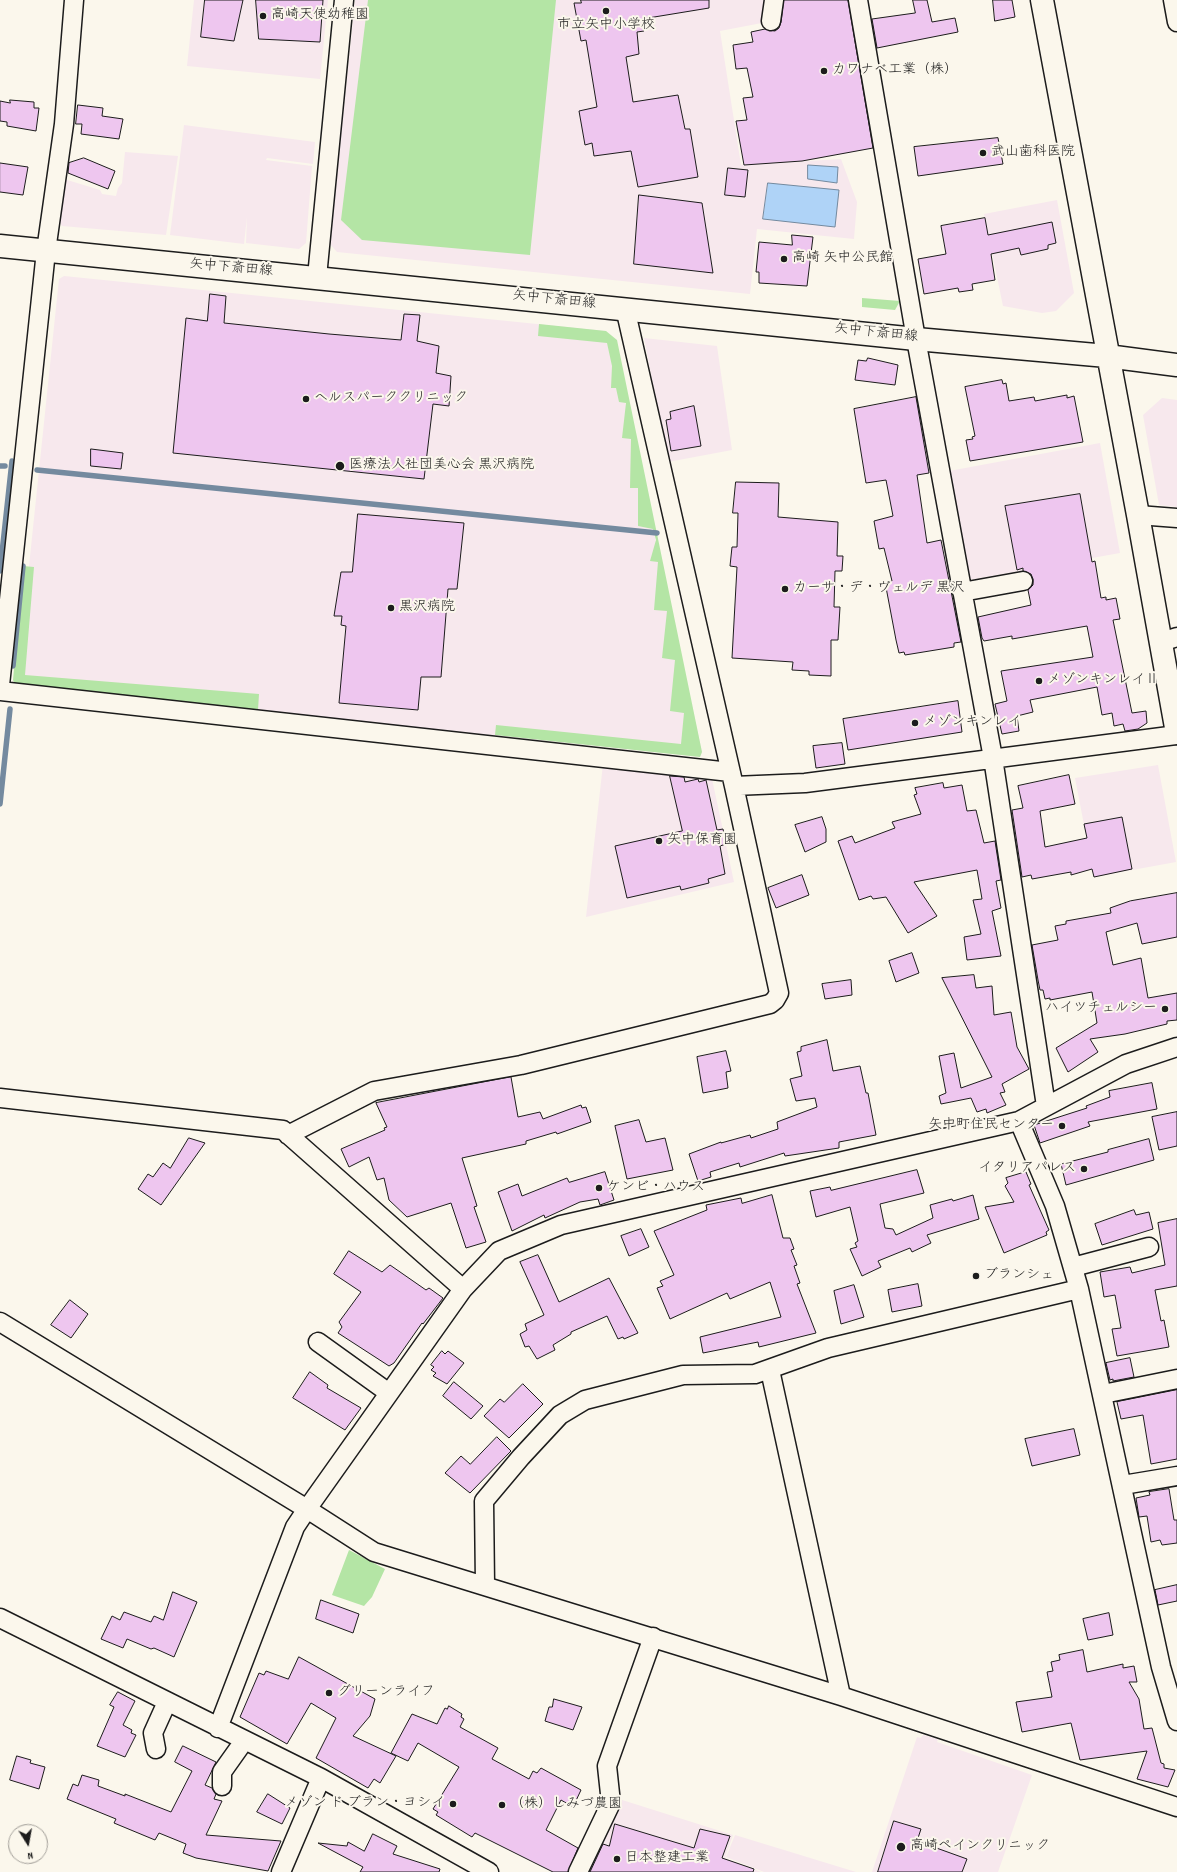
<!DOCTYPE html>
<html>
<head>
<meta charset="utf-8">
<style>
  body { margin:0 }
  #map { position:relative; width:1177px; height:1872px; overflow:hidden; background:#fbf7ec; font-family:Dekko,sans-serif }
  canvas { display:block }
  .north { position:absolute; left:8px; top:1824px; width:40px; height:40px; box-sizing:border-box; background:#fbf7ec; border:1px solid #a29f99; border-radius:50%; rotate:169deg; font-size:11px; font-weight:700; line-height:16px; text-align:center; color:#1c1c1c }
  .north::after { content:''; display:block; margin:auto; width:14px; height:18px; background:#1c1c1c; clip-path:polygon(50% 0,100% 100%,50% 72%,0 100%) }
</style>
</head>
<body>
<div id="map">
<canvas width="1177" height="1872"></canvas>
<div class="north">N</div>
</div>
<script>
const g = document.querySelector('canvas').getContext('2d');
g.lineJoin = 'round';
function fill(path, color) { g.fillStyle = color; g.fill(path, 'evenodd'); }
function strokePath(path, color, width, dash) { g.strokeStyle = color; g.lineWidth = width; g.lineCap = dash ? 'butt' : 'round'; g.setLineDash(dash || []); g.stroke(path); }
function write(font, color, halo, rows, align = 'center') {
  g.font = font + ' Dekko,"Klee One",sans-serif'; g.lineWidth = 4; g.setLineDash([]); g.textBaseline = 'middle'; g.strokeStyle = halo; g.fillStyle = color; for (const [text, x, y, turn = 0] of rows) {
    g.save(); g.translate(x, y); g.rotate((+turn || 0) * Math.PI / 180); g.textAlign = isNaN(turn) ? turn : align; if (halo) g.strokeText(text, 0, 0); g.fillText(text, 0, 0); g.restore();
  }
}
const built = new Path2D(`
  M 194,0 L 328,0 L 320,79 L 187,66 Z
  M 355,0 L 768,0 L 767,22 L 720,31 L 741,165 L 841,159 L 857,202 L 854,239 L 757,229 L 750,294 L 337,252 L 330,244 Z
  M 184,125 L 315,142 L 313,164 L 267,158 L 266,160 L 312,166 L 306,243 L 299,249 L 246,243 L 247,217 L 244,244 L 170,235 Z
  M 125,152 L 178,156 L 166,235 L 62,226 L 57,218 L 64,179 L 100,190 L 102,194 L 116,196 L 118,188 L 122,183 Z
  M 1057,200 L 1074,293 L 1056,311 L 1042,313 L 1003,306 L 984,214 Z
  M 64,276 L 606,331 L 611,337 L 702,752 L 700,757 L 22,686 L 17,681 L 59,279 Z
  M 644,338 L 717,346 L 732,450 L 668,462 Z
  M 1162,398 L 1177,400 L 1177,507 L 1159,505 L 1143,415 Z
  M 1100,443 L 1120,553 L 969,580 L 949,471 Z
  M 603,764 L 711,774 L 734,882 L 586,917 Z
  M 1158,765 L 1176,862 L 1094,877 L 1075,778 Z
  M 923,1735 L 938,1739 L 937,1742 L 1032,1775 L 998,1872 L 872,1872 L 917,1737 L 921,1738 Z
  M 619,1799 L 733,1835 L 725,1858 L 761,1872 L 582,1872 Z
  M 735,1835 L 856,1872 L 764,1872 L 726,1857 Z`);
const green = new Path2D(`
  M 368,0 L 556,0 L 530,255 L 362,240 L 341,220 Z
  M 862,298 L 900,301 L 895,310 L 862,307 Z
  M 539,324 L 606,331 L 617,340 L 702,752 L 700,757 L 495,735 L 496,725 L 681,744 L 684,713 L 670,711 L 675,660 L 662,658 L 667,611 L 654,610 L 658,562 L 650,561 L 656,540 L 653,529 L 638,526 L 638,488 L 630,488 L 631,439 L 622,438 L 626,403 L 619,402 L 616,388 L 611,388 L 612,366 L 607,343 L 538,336 Z
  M 23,566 L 34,567 L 25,675 L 259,694 L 258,710 L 16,686 L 13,680 Z
  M 349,1550 L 385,1569 L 372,1597 L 364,1606 L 332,1595 Z`);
const water = new Path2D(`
  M 808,165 L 838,167 L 837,183 L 808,179 Z
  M 768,183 L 839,190 L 835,227 L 763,219 Z`);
const stream = new Path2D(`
  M 0,466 L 5,466
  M 37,470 L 657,533
  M 0,571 L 12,461
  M 13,666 L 23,566
  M 0,804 L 10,709`);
const building = new Path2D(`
  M 205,0 L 243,0 L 234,41 L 201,37 Z
  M 256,0 L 323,0 L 320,42 L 259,39 Z
  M 581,0 L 709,0 L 709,8 L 642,19 L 644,31 L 637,32 L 639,54 L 626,57 L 633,102 L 678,95 L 685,129 L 690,129 L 698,177 L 638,187 L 631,151 L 594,156 L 592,143 L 585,145 L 579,111 L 597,107 L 586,40 L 581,41 L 574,3 L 581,3 Z
  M 784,0 L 848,0 L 873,148 L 802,161 L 744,165 L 736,121 L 747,120 L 743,98 L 753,97 L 747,68 L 736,69 L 733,45 L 753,42 L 751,32 L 765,29 L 775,31 L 779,28 L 781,22 Z
  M 913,0 L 927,0 L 932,22 L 955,18 L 958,32 L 877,48 L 872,19 L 915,13 Z
  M 993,0 L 1012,0 L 1015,17 L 995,21 Z
  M 10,100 L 34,102 L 34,108 L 39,108 L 36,131 L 7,126 L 7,122 L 0,121 L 0,101 L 10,103 Z
  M 78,105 L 103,108 L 102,116 L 123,119 L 119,139 L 81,134 L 82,124 L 76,124 Z
  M 998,138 L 1003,164 L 918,176 L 914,147 Z
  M 84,158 L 115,171 L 108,189 L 68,173 L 69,163 Z
  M 0,163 L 28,167 L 23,195 L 0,192 Z
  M 728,168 L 748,170 L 745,197 L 725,195 Z
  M 639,195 L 702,203 L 713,273 L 634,264 Z
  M 985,218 L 988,235 L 1052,222 L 1056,243 L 1048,245 L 1048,249 L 1021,255 L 1019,248 L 991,254 L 995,280 L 972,284 L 973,290 L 959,292 L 958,288 L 924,294 L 918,259 L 946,254 L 941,226 Z
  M 792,235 L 813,237 L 807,286 L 759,283 L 759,272 L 756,272 L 759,242 L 792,245 Z
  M 210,294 L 226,296 L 224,323 L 329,334 L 401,340 L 404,314 L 420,315 L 417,341 L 439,346 L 436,373 L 451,376 L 449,406 L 433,404 L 424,479 L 173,453 L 186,318 L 207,321 Z
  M 868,358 L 898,365 L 895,385 L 855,380 L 858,360 L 866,361 Z
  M 1002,380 L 1003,384 L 1006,383 L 1009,401 L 1034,397 L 1035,401 L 1067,395 L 1067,398 L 1074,396 L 1083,442 L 970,461 L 966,440 L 973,439 L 972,437 L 975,436 L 965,387 Z
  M 916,397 L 929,473 L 917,475 L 927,543 L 941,540 L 961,642 L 954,643 L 954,647 L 905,655 L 904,652 L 899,653 L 896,640 L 885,582 L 892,581 L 884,548 L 879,549 L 874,521 L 893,516 L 886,480 L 866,483 L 854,409 Z
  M 694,406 L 701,446 L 671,451 L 666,420 L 671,419 L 670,412 Z
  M 91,449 L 123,453 L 121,469 L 91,466 Z
  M 736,482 L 779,483 L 778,517 L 838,522 L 837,556 L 843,556 L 842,571 L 835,571 L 834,607 L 840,607 L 838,640 L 831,640 L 831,676 L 809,675 L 809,671 L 792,670 L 793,662 L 732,658 L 737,567 L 730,566 L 732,547 L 737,547 L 738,513 L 733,513 Z
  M 1080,494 L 1092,562 L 1095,561 L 1101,598 L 1106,597 L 1106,600 L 1116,598 L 1120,619 L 1113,620 L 1132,713 L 1146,711 L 1147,723 L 1138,729 L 1125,731 L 1123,724 L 1114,726 L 1112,713 L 1102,715 L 1097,687 L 1030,700 L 1033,712 L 1017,716 L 1019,731 L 1002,734 L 995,704 L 1007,701 L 1001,671 L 1093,657 L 1087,626 L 1012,639 L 1012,636 L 984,641 L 982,638 L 978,617 L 1031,605 L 1028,590 L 1033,585 L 1033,579 L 1031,574 L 1023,571 L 1023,568 L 1017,570 L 1005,506 Z
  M 358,514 L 464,523 L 457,589 L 448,589 L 441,677 L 421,677 L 418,710 L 339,703 L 346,626 L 341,625 L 342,616 L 334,616 L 341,572 L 352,572 Z
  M 958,701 L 962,732 L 848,750 L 843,719 Z
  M 842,743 L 845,764 L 816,768 L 813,746 Z
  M 1069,775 L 1075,804 L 1040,811 L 1045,847 L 1087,838 L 1084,824 L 1122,817 L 1132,869 L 1094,877 L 1092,869 L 1071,875 L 1071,872 L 1032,879 L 1031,875 L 1022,877 L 1012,810 L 1023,808 L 1018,786 Z
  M 670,776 L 684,777 L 685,782 L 698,779 L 699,782 L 706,780 L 717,830 L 723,829 L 726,844 L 720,846 L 725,874 L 708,879 L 709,883 L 681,890 L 680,886 L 627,898 L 615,846 L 682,831 Z
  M 943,783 L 944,788 L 962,785 L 967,811 L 976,810 L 984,843 L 995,841 L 1001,880 L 996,881 L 1001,908 L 992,911 L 1001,956 L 967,960 L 964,937 L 981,934 L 973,900 L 982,899 L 977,870 L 914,882 L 937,916 L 908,933 L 886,897 L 873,899 L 871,896 L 859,900 L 838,841 L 852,836 L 855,843 L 895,828 L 892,822 L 921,814 L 914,795 L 917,794 L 915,788 Z
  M 822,817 L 826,829 L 826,842 L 805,852 L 795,825 Z
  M 802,875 L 809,895 L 776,908 L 768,888 Z
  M 1177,893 L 1177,937 L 1142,944 L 1137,923 L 1106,932 L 1113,965 L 1141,958 L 1148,998 L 1177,993 L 1177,1020 L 1167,1021 L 1167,1024 L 1125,1034 L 1090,1039 L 1098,1052 L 1068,1072 L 1056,1048 L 1097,1023 L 1092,992 L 1050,1000 L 1050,998 L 1045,999 L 1043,990 L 1040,990 L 1038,980 L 1032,945 L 1058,940 L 1055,926 L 1066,924 L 1066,921 L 1111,913 L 1110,908 L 1130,901 Z
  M 912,953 L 919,973 L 896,982 L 889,961 Z
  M 974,975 L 976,988 L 992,986 L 994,1015 L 1011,1012 L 1017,1047 L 1029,1069 L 1002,1084 L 1005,1092 L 1000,1093 L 1006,1105 L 987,1113 L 986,1109 L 977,1112 L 971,1098 L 941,1104 L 939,1096 L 946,1093 L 939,1056 L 954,1053 L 961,1088 L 992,1077 L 942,978 Z
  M 851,980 L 852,995 L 825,999 L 822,984 Z
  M 827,1040 L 833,1071 L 860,1066 L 866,1093 L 868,1093 L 876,1135 L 839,1142 L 839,1148 L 785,1156 L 784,1153 L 740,1167 L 739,1163 L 710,1172 L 711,1177 L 698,1181 L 689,1154 L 721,1142 L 721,1143 L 750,1135 L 751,1138 L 778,1129 L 777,1122 L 817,1107 L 815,1098 L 796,1101 L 790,1079 L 802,1076 L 797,1052 L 801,1051 L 801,1047 Z
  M 726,1051 L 731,1071 L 726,1072 L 728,1088 L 703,1093 L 697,1057 Z
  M 511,1077 L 518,1117 L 540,1112 L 543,1119 L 581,1105 L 582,1108 L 586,1107 L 591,1122 L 557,1134 L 556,1132 L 526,1141 L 526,1144 L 462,1158 L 477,1206 L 474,1207 L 486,1242 L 466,1248 L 451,1203 L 407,1217 L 389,1200 L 384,1178 L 377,1180 L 369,1157 L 349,1167 L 341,1149 L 385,1130 L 384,1128 L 387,1127 L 376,1103 Z
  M 1152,1083 L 1157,1109 L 1088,1122 L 1090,1126 L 1040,1143 L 1034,1125 L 1087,1108 L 1086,1106 L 1110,1097 L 1109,1091 Z
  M 1177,1112 L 1177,1146 L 1159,1150 L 1152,1117 Z
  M 639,1120 L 646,1142 L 665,1138 L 673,1170 L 627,1179 L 615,1126 Z
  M 189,1138 L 205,1143 L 161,1205 L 138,1189 L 148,1174 L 153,1177 L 163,1163 L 170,1168 Z
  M 1149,1139 L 1154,1160 L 1066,1185 L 1061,1164 L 1108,1152 L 1108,1150 Z
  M 917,1170 L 924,1193 L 880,1204 L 885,1228 L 893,1229 L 896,1235 L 933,1218 L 930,1205 L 952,1199 L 953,1201 L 973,1195 L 979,1219 L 927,1235 L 931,1243 L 912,1252 L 910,1248 L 878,1261 L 881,1267 L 862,1276 L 850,1249 L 857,1247 L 855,1243 L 858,1241 L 850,1207 L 816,1217 L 810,1191 L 830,1187 L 831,1190 Z
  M 605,1172 L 614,1200 L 600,1205 L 598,1199 L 580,1202 L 545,1218 L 544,1215 L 512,1231 L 498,1192 L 518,1184 L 522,1196 L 567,1178 L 569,1182 Z
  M 1026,1172 L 1031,1184 L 1029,1185 L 1049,1230 L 1046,1232 L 1047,1235 L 1004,1253 L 985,1207 L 1014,1202 L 1005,1186 L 1008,1183 L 1006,1178 Z
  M 772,1195 L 783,1238 L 790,1238 L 794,1249 L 791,1250 L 797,1265 L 794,1266 L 800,1283 L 797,1284 L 816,1333 L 759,1347 L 758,1342 L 703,1353 L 700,1337 L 781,1317 L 770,1282 L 730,1299 L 727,1293 L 670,1319 L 657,1288 L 663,1286 L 660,1281 L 674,1275 L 654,1231 L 707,1210 L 706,1205 L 741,1198 L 742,1203 Z
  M 1134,1210 L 1136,1215 L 1149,1212 L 1153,1229 L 1102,1245 L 1095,1224 Z
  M 1177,1219 L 1177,1286 L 1155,1290 L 1161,1321 L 1164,1320 L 1169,1347 L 1117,1356 L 1112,1329 L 1121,1328 L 1115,1295 L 1104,1297 L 1100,1272 L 1130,1267 L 1132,1273 L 1165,1265 L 1158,1223 Z
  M 641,1229 L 649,1247 L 629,1256 L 621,1236 Z
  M 349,1251 L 382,1272 L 390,1265 L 426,1290 L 429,1288 L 443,1298 L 423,1324 L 422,1323 L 394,1363 L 389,1366 L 338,1333 L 342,1327 L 339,1322 L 361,1292 L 334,1274 Z
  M 538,1255 L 559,1302 L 609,1278 L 638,1333 L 624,1339 L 623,1337 L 618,1339 L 607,1316 L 571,1332 L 571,1334 L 553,1345 L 555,1350 L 537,1359 L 529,1346 L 525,1347 L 520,1334 L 527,1330 L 525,1324 L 544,1315 L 520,1262 Z
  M 918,1284 L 922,1306 L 892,1312 L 888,1290 Z
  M 854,1285 L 864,1317 L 841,1324 L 834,1291 Z
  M 70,1300 L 88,1314 L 71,1338 L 51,1325 Z
  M 442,1351 L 445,1354 L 448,1351 L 464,1363 L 447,1384 L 433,1376 L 436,1373 L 431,1370 L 434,1367 L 431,1365 Z
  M 1130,1358 L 1134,1377 L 1113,1381 L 1113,1379 L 1110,1380 L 1106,1363 Z
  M 310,1372 L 328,1385 L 327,1388 L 361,1408 L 345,1430 L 293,1398 Z
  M 454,1382 L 483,1406 L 471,1419 L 443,1396 Z
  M 523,1384 L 543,1404 L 509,1438 L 484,1416 L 500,1399 L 504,1402 Z
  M 1177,1390 L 1177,1459 L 1151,1464 L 1143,1415 L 1121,1419 L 1117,1402 Z
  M 1074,1429 L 1080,1455 L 1032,1466 L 1025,1439 Z
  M 497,1437 L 511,1451 L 470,1493 L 445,1473 L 461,1456 L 470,1464 Z
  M 1169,1489 L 1174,1520 L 1177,1520 L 1177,1543 L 1162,1545 L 1160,1540 L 1151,1542 L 1147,1516 L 1139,1517 L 1136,1498 L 1150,1495 L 1149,1492 Z
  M 1177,1585 L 1177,1601 L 1158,1605 L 1155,1590 Z
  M 173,1592 L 197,1602 L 174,1657 L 154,1648 L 151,1649 L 127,1639 L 123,1648 L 101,1639 L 112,1616 L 120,1620 L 124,1612 L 151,1622 L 154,1616 L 163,1620 Z
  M 321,1600 L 359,1614 L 353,1633 L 316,1619 Z
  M 1109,1613 L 1113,1635 L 1088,1640 L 1083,1619 Z
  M 1083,1650 L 1087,1672 L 1123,1664 L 1123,1668 L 1134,1666 L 1137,1682 L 1129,1682 L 1139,1699 L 1144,1729 L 1152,1728 L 1161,1763 L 1164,1764 L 1164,1768 L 1175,1770 L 1168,1787 L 1137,1779 L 1147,1751 L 1080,1760 L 1071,1723 L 1022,1732 L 1016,1702 L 1052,1697 L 1047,1672 L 1053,1671 L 1051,1662 L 1060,1660 L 1059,1655 Z
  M 299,1657 L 375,1699 L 370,1716 L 353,1736 L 396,1756 L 380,1783 L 374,1779 L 368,1788 L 316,1758 L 336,1718 L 311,1703 L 287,1744 L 240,1717 L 259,1673 L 264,1675 L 266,1671 L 288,1679 Z
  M 118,1692 L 135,1701 L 123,1725 L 132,1730 L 131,1733 L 136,1735 L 125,1757 L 97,1746 L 114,1707 L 110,1705 Z
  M 554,1699 L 582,1707 L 573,1730 L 545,1721 L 549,1707 L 552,1707 Z
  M 449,1706 L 462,1714 L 461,1717 L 464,1719 L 460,1727 L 498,1748 L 492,1759 L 529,1779 L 533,1771 L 537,1773 L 541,1768 L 581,1790 L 573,1807 L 561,1800 L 546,1830 L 578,1848 L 568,1872 L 553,1872 L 475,1833 L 472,1837 L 436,1815 L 438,1812 L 433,1809 L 459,1767 L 418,1743 L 408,1761 L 391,1753 L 412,1714 L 437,1724 L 445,1708 L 447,1709 Z
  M 183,1746 L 216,1762 L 205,1785 L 212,1788 L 216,1794 L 214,1799 L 222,1801 L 206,1835 L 281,1841 L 268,1871 L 196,1858 L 183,1853 L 186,1844 L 159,1833 L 155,1840 L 114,1823 L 116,1819 L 67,1799 L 73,1784 L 78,1786 L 82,1775 L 99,1780 L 98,1786 L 125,1796 L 125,1794 L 171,1812 L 192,1771 L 175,1762 Z
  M 17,1756 L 31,1760 L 30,1763 L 45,1767 L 39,1789 L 10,1780 Z
  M 268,1794 L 290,1808 L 282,1824 L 257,1812 Z
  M 894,1821 L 921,1829 L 917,1841 L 967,1859 L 962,1872 L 878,1872 Z
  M 615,1824 L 694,1848 L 700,1829 L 730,1836 L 722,1858 L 754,1869 L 753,1872 L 590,1872 L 603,1844 L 609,1846 Z
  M 373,1834 L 397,1846 L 393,1854 L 440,1869 L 439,1872 L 360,1872 L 363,1867 L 318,1843 L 347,1846 L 348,1842 L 364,1851 Z`);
const minor = new Path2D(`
  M 858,0 L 916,339 L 993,758 L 1046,1106
  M 1173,0 L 1177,22
  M 771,21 L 774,0
  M 317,277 L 344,0
  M 1138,515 L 1177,518
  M 962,592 L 1023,581
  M 1161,642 L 1177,637
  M 0,685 L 46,251 L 64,124 L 74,0
  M 0,691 L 730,772
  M 734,786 L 805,783 L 1177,735
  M 0,1098 L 283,1130 L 463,1289
  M 1019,1121 L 1055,1206 L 1079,1289 L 1161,1667 L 1177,1721
  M 288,1135 L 374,1091 L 521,1065 L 770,1004 L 775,1000 L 779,993 L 734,786 L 625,308
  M 1073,1267 L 1149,1247
  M 0,1322 L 307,1509 L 374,1552 L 841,1696 L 1177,1807
  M 318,1342 L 389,1393
  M 770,1370 L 841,1696
  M 1103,1394 L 1177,1379
  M 1123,1485 L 1177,1476
  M 485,1585 L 484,1501 L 521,1457 L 560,1415 L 585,1400 L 683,1375 L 755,1374 L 828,1348 L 1079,1289
  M 0,1618 L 321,1778 L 489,1872
  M 218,1728 L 295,1527 L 307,1509 L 463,1289 L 499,1251 L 561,1225 L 1019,1121 L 1126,1064 L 1177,1047
  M 156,1749 L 153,1733 L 167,1702
  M 222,1786 L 222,1772 L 244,1741
  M 281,1872 L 321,1778
  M 578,1872 L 611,1803 L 607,1766 L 653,1637`);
const tertiary = new Path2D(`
  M 1042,0 L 1138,515 L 1177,733
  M 0,246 L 916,339 L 1107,356 L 1177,365`);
const markers = [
  [606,11,4,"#1c1c1c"],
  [263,16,4,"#1c1c1c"],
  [824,71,4,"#1c1c1c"],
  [983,153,4,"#1c1c1c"],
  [784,259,4,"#1c1c1c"],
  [306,399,4,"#1c1c1c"],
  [340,466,5,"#1c1c1c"],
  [785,589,4,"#1c1c1c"],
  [391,608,4,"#1c1c1c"],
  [1039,681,4,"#1c1c1c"],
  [915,723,4,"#1c1c1c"],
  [659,841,4,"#1c1c1c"],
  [1165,1009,4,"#1c1c1c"],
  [1062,1126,4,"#1c1c1c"],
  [1084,1169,4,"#1c1c1c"],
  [599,1188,4,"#1c1c1c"],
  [976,1276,4,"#1c1c1c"],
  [329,1693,4,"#1c1c1c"],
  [453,1804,4,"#1c1c1c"],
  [502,1805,4,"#1c1c1c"],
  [901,1847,5,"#1c1c1c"],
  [617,1859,4,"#1c1c1c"]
];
const poiNames = [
  ["高崎天使幼稚園",271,16],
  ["市立矢中小学校",606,26,"center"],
  ["カワナベ工業（株）",832,71],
  ["武山歯科医院",991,153],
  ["高崎 矢中公民館",792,259],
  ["ヘルスパーククリニック",314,399],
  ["医療法人社団美心会 黒沢病院",349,466],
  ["カーサ・デ・ヴェルデ 黒沢",793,589],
  ["黒沢病院",399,608],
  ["メゾンキンレイⅡ",1047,681],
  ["メゾンキンレイ",923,723],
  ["矢中保育園",667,841],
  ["ハイツチェルシー",1157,1009,"right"],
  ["矢中町住民センター",1054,1126,"right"],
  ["イタリアパレス",1076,1169,"right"],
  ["ケンビ・ハウス",607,1188],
  ["ブランシェ",984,1276],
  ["グリーンライフ",337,1693],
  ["メゾン ド ブラン・ヨシイ",445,1804,"right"],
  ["（株）しみづ農園",510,1805],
  ["高崎ペインクリニック",910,1847],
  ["日本整建工業",625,1859]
];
const streetNames = [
  ["矢中下斎田線",231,269,5],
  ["矢中下斎田線",554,301,6],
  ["矢中下斎田線",876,334,6]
];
fill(built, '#f7e8ed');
fill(green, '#b4e5a5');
fill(water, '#afd3f7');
strokePath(water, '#748a9f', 1);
strokePath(stream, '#748a9f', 5.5);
fill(building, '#eec6ef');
strokePath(building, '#1c1c1c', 1);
strokePath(minor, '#1c1c1c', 21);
strokePath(tertiary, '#1c1c1c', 25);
strokePath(minor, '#fbf7ec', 18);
strokePath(tertiary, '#fbf7ec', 22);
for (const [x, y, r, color] of markers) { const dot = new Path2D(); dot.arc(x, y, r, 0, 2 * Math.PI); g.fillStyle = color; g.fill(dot); strokePath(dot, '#fbf7ec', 1.5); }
write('14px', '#1c1c1c', '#fbf7ec', poiNames, 'left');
write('14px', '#1c1c1c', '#fbf7ec', streetNames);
</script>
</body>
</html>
